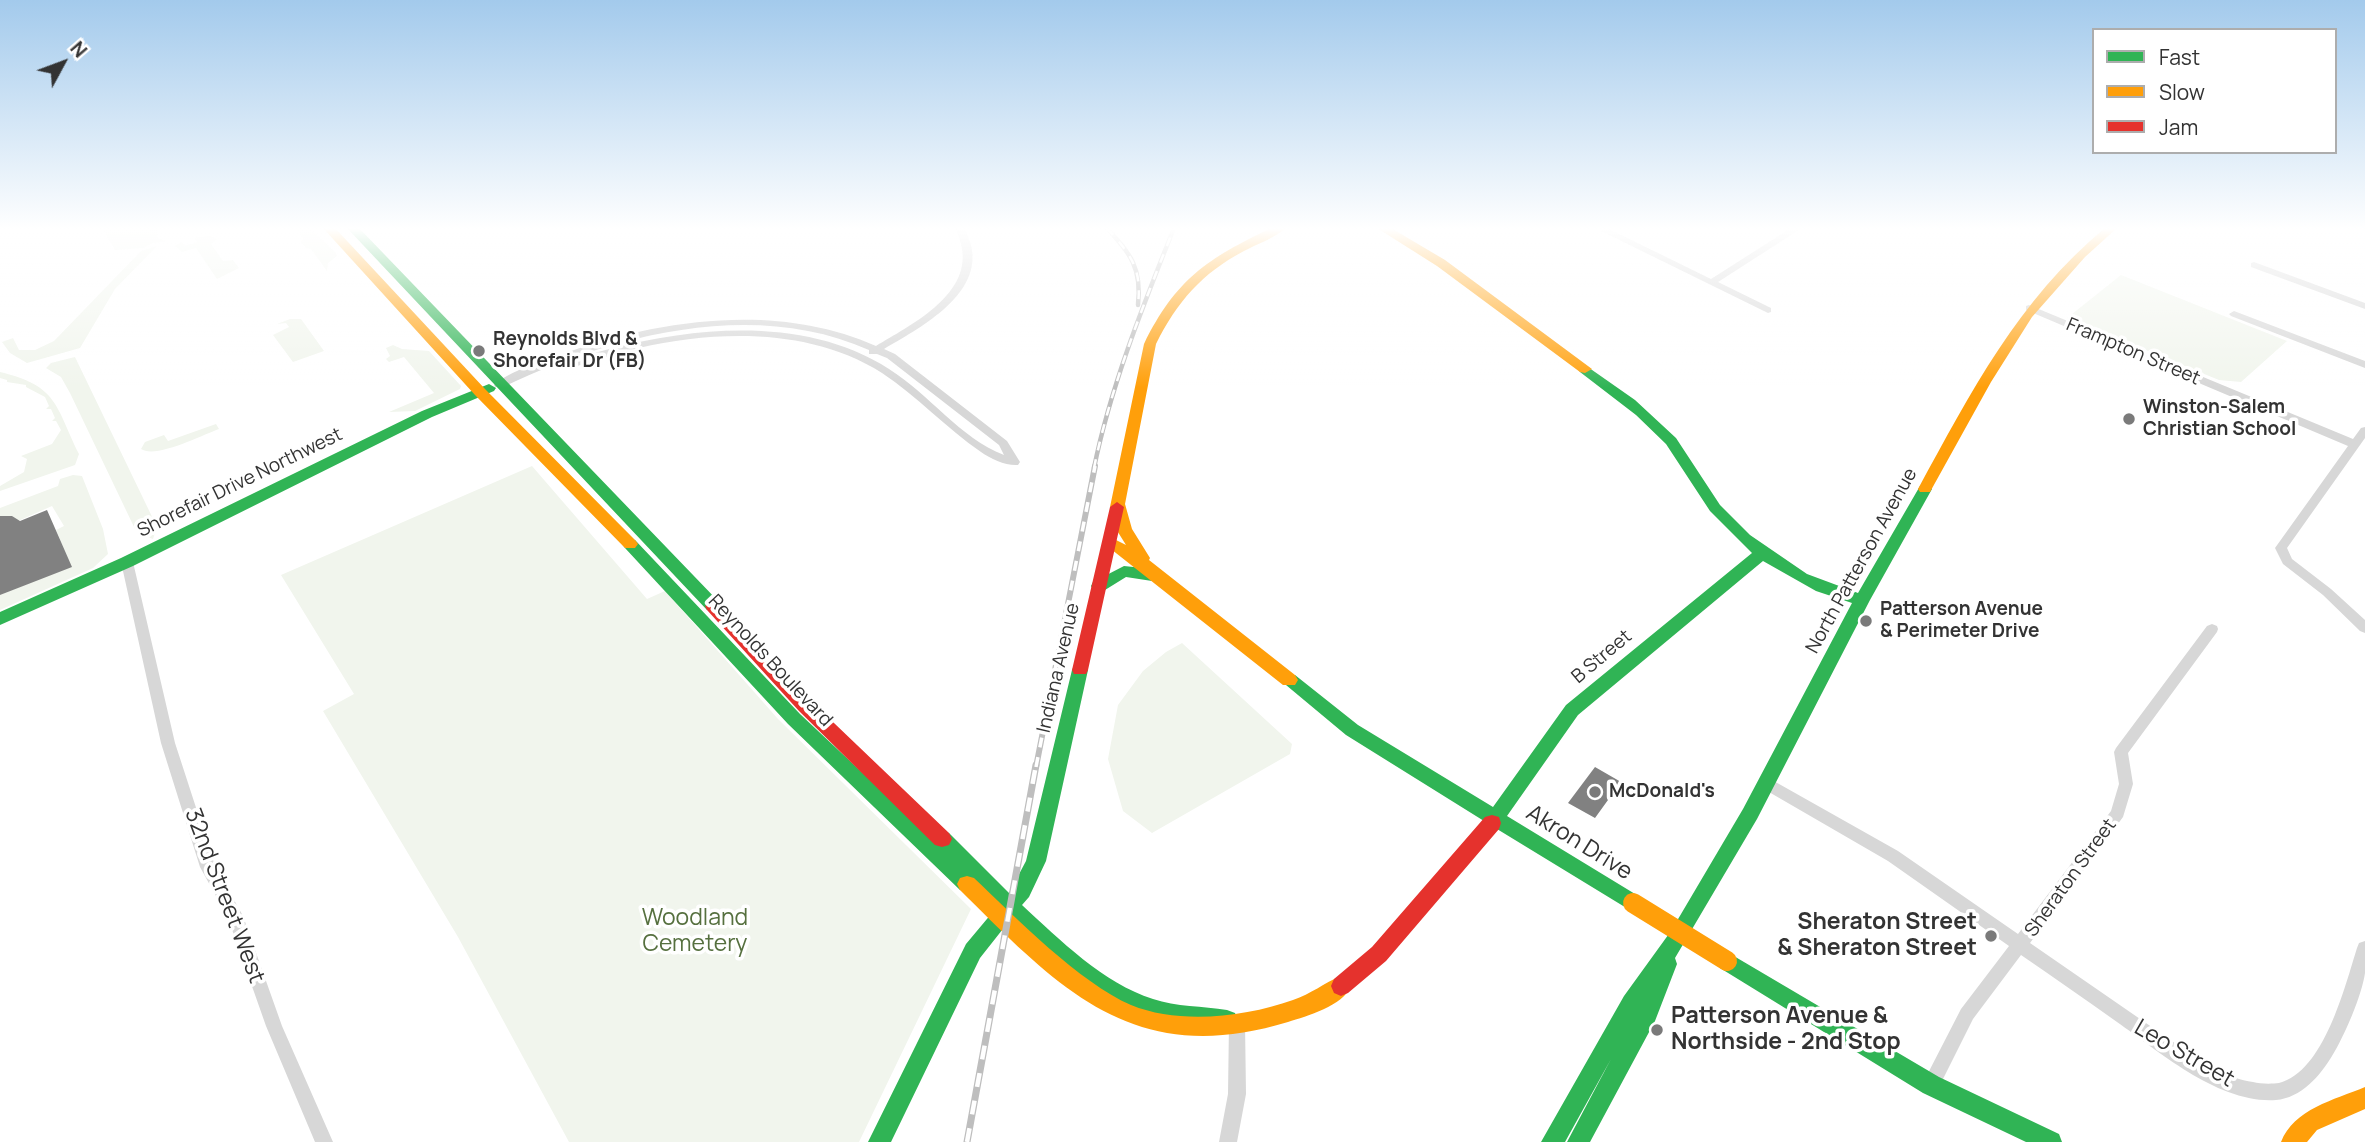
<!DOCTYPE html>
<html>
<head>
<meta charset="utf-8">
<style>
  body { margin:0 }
  #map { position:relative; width:2365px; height:1142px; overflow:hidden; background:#fff; font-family:Manrope,sans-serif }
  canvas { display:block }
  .legend { position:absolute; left:2092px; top:28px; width:245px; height:126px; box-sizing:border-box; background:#fff; border:2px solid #adadad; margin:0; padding:9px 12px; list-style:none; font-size:21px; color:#333 }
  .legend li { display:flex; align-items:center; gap:14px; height:35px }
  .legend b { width:35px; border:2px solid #adadad }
  .north { position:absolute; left:28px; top:28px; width:70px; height:70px; -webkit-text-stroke:5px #fff; paint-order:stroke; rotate:49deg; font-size:19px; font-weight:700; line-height:28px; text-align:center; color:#333 }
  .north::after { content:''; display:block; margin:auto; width:24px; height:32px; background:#333; clip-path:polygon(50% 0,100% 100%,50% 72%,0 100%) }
</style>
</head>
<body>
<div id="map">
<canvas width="2365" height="1142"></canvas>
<ul class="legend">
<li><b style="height:9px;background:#30b455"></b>Fast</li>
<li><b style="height:9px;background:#ff9f0a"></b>Slow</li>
<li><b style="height:9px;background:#e5322d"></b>Jam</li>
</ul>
<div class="north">N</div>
</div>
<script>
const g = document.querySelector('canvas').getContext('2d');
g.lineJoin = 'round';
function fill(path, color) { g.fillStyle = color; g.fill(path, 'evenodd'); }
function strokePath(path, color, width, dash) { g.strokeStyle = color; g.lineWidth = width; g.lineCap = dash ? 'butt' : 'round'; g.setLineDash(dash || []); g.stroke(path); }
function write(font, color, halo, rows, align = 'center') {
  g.font = font + ' Manrope,sans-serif'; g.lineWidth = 7; g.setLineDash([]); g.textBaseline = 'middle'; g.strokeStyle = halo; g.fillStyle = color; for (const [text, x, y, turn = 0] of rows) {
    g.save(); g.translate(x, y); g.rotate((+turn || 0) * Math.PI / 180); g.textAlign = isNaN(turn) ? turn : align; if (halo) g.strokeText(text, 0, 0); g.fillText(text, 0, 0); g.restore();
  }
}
const green = new Path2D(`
  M 102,228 L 157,228 L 152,230 L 157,231 L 158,238 L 166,241 L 153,243 L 143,248 L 115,250 Z
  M 295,228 L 310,228 L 336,253 L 337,256 L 328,263 L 327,271 L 311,249 L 306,248 L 300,241 L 303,239 Z
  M 198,237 L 211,236 L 217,239 L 211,244 L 223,261 L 233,260 L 239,268 L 217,279 L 196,248 L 182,252 L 175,246 L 182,242 L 185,246 L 197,242 L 194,238 Z
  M 157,246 L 115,289 L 80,348 L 27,363 L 10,353 L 2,342 L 13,338 L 19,350 L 35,350 L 54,341 L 141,251 Z
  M 2121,275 L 2287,341 L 2241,382 L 2219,380 L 2067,318 Z
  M 290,319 L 301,319 L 324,351 L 293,362 L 273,335 L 289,327 L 286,323 L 277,324 Z
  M 393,345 L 402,349 L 429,351 L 461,386 L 460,389 L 415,411 L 389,412 L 434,393 L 404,357 L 389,362 L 386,359 L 390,356 L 386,348 Z
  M 75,357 L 157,527 L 153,539 L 142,535 L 135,529 L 70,393 L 61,377 L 46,368 L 51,363 Z
  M 0,372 C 58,386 55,405 79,454 L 75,465 L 0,491 L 0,486 L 24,472 L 27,459 L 21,456 L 52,444 L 61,430 L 56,421 L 52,421 L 55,418 L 51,409 L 46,409 L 49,406 L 45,397 L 26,387 L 26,385 L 7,382 L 7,380 L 0,378 Z
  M 216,424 L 219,429 C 202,435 156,459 141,449 L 145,442 L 164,435 L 168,441 Z
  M 532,466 L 647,599 L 665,591 L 778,719 L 971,909 L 859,1142 L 569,1142 L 458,937 L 323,711 L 354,694 L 281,575 Z
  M 73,475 L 82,476 L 103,529 L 108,554 L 93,568 L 0,610 L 0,595 L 71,566 L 56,530 L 64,526 L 52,506 L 18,521 L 12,516 L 0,516 L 0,508 L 58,486 L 60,479 Z
  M 1182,643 L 1292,744 L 1290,754 L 1152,833 L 1123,811 L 1108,759 L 1118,705 L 1143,671 L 1166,652 Z`);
const building = new Path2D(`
  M 47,510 L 72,567 L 0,595 L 0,516 L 12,516 L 20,521 Z
  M 1595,767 L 1621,782 L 1595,818 L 1568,803 Z`);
const street = new Path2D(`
  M 956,228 L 965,228 C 967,235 971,243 972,250 C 979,297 918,329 884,349 L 895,354 L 1007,441 L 1020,462 L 1018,465 C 1006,466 991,459 981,452 C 946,428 917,396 882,373 C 811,328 718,330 639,348 C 613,354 589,363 563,370 L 558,367 C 572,357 596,353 613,348 C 702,326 808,317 889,369 C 929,394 960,438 1004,455 L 999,445 L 887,358 L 877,354 L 869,354 L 869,350 C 753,298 612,335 503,387 L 495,387 L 494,385 C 510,371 541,361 562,354 C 660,319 778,302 876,346 C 909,326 970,296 962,249 C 961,242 958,235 956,228 Z
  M 1595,228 L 1607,228 L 1711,279 L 1791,228 L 1802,228 L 1718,282 L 1771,308 L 1771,312 L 1768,313 Z
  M 2254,262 L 2365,303 L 2365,309 L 2251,267 L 2251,263 Z
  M 2029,305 L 2353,439 L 2361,428 L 2365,427 L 2365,438 L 2287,548 L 2292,559 L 2331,589 L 2365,620 L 2365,633 L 2360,631 L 2323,595 L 2283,564 L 2275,548 L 2348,446 L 2026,310 L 2026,306 Z
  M 2234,311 L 2365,361 L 2365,368 L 2231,316 L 2229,314 Z
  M 127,558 L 133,562 L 175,743 L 215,866 L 243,916 L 282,1026 L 333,1142 L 315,1142 L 266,1026 L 228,918 L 200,867 L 161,743 L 121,562 Z
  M 2212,624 L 2217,626 L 2218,629 L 2217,632 L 2128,753 L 2133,784 L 2123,817 L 2030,943 L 2185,1050 C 2205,1063 2228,1079 2253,1082 C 2260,1084 2272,1084 2279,1083 C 2324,1072 2345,986 2357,948 L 2359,943 L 2365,941 C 2365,951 2365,963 2365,973 C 2362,995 2344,1037 2332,1056 C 2320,1076 2301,1098 2276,1100 C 2219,1104 2160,1052 2117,1022 C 2085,999 2053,977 2021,955 L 1973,1019 L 1937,1091 L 1931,1093 L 1925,1091 L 1922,1085 L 1925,1079 L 1961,1009 L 2009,946 L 1888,861 L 1762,788 L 1760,784 L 1762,780 L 1767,778 L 1772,780 L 1898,851 L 2018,934 L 2111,811 L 2119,784 L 2114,752 L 2116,748 L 2207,626 Z
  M 1237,1015 L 1243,1017 L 1245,1023 L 1246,1094 L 1237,1142 L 1219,1142 L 1228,1094 L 1229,1023 L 1231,1017 Z`);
const fast = new Path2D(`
  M 347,228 L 359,228 L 719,602 L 721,606 L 719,610 L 707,610 Z
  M 1585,365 L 1635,400 L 1676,438 L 1720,505 L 1750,535 L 1807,574 L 1858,593 L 1920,486 L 1930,486 L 1932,489 L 1870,600 L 1757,819 L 1675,958 L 1677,964 L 1655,1021 L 1590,1142 L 1567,1142 L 1611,1059 L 1565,1142 L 1541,1142 L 1624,996 L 1671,931 L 1743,809 L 1852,603 L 1816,591 L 1763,561 L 1578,715 L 1507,816 L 1640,897 L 1643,903 L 1640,909 L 1633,912 L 1497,829 L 1492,831 L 1485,829 L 1484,821 L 1346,735 L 1280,680 L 1283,675 L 1295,675 L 1358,725 L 1493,807 L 1566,705 L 1752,553 L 1710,511 L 1666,444 L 1636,415 L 1580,372 L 1578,369 Z
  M 489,384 L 496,388 L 494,391 L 432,417 L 133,566 L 0,625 L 0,612 L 121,558 L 422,411 Z
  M 630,539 L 635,540 L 800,714 L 933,839 L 935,833 L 942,831 L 949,833 L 1009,893 L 1026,861 L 1072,670 L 1074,666 L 1086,666 L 1088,670 L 1046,861 L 1029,897 L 1022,905 C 1060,940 1103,983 1153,999 C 1176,1007 1203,1006 1227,1010 L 1235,1013 L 1238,1020 L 1235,1027 L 1227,1030 C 1202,1025 1176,1026 1152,1018 C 1096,1001 1052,959 1010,920 L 980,958 L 891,1142 L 868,1142 L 966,944 L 997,907 L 976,886 L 974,890 L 967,892 L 960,890 L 788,724 L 625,548 L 622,544 L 625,540 Z
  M 1124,566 L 1152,569 L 1160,575 L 1152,581 L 1126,577 L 1105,590 L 1093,590 L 1091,586 L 1093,582 Z
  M 1727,952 L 1939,1077 L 2059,1134 L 2062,1142 L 2026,1142 L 1923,1093 L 1720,968 L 1717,961 L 1720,954 Z`);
const slow = new Path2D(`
  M 323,228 L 335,228 L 485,389 L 635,540 L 638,544 L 635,548 L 625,548 L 475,395 Z
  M 1271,228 L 1286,228 C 1275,238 1257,244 1244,251 C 1202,273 1177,302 1156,344 L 1125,504 L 1132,529 L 1150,558 L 1149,560 L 1295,675 L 1298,680 L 1295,685 L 1283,685 L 1102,542 L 1110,537 L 1126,545 L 1116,529 L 1113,511 L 1110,507 L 1144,344 C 1176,279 1207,259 1271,228 Z
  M 1377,228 L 1391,228 L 1445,260 L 1592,369 L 1585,373 L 1580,372 L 1437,266 Z
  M 2105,228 L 2117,228 L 2085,257 L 2032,317 L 1991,382 L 1930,492 L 1920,492 L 1918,489 C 1971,392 2018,300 2105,228 Z
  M 967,876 L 974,878 C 1015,917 1080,983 1131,1005 C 1180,1025 1245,1017 1293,1000 C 1311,994 1324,983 1341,976 L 1348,979 L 1351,986 C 1343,1006 1307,1016 1288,1022 C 1134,1069 1061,990 960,890 L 957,884 L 960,878 Z
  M 2365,1087 L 2365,1109 L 2317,1130 L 2307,1142 L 2281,1142 C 2294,1109 2334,1100 2365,1087 Z`);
const jam = new Path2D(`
  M 1117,502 L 1124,507 L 1088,670 L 1086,674 L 1074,674 L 1072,670 L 1110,507 Z
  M 713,600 L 719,602 L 811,701 L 949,833 L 952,839 L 949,845 L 942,847 L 935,845 L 799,711 L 707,610 L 705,606 Z
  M 1492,815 L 1499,817 L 1501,823 L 1499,829 L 1386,961 L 1348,993 L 1341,996 L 1334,993 L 1331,986 L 1334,979 L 1372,947 L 1485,817 Z`);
const railFar2 = new Path2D(`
  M 1107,228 C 1131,255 1142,268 1138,305
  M 1094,468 C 1111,385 1143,306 1174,228`);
const railFar1 = new Path2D(`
  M 1036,767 L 1095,466`);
const rail = new Path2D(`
  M 967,1142 L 1036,765`);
const slowBridge = new Path2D(`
  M 1633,903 L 1727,961`);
const markers = [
  [479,351,7,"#7a7a7a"],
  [2129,419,7,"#7a7a7a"],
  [1866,621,7,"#7a7a7a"],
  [1595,792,7,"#7a7a7a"],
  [1991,936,7,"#7a7a7a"],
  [1657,1030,7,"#7a7a7a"]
];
const poiNames = [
  ["Reynolds Blvd &",493,340],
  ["Shorefair Dr (FB)",493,362],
  ["Winston-Salem",2143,408],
  ["Christian School",2143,430],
  ["Patterson Avenue",1880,610],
  ["& Perimeter Drive",1880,632],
  ["McDonald's",1609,792]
];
const streetNames = [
  ["Frampton Street",2133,352,23],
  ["Shorefair Drive Northwest",240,483,-26],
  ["North Patterson Avenue",1862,561,-61],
  ["B Street",1602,657,-40],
  ["Reynolds Boulevard",770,661,47],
  ["Indiana Avenue",1059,668,-77],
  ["Sheraton Street",2071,878,-54]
];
const nearStreetnames = [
  ["Akron Drive",1579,843,32],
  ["32nd Street West",224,896,69],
  ["Leo Street",2184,1054,30]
];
const nearParknames = [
  ["Woodland",695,919],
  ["Cemetery",695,945]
];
const nearPoinames = [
  ["Sheraton Street",1977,923],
  ["& Sheraton Street",1977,949],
  ["Patterson Avenue &",1671,1017,"left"],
  ["Northside - 2nd Stop",1671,1043,"left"]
];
fill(green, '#f1f5ed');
fill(building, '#818181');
fill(street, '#d7d7d7');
fill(fast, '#30b455');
fill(slow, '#ff9f0a');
fill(jam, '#e5322d');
strokePath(railFar2, '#bebebe', 4.5);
strokePath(railFar1, '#bebebe', 6);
strokePath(rail, '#bebebe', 7);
strokePath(railFar2, '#fff', 2.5, [9]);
strokePath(railFar1, '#fff', 3.5, [10]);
strokePath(rail, '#fff', 4.5, [14]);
strokePath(slowBridge, '#ff9f0a', 20);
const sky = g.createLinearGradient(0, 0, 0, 388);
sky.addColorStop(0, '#a3caec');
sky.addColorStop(0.59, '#fff');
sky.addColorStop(1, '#ffffff00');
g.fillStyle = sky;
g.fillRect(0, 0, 2365, 388);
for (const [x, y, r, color] of markers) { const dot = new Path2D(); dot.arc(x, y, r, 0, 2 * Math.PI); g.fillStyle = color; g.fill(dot); strokePath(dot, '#fff', 2.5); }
write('bold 19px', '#333', '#fff', poiNames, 'left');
write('19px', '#333', '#fff', streetNames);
write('23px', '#333', '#fff', nearStreetnames);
write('23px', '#56703f', '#fff', nearParknames);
write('bold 23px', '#333', '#fff', nearPoinames, 'right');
</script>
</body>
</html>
